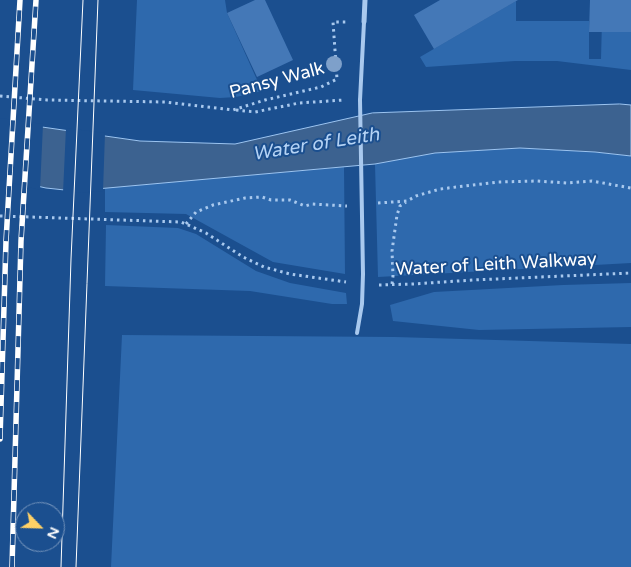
<!DOCTYPE html>
<html>
<head>
<meta charset="utf-8">
<style>
  body { margin:0 }
  #map { position:relative; width:631px; height:567px; overflow:hidden; background:#1b4f8f; font-family:"Varela Round",sans-serif }
  canvas { display:block }
  .north { position:absolute; left:15px; top:502px; width:50px; height:50px; box-sizing:border-box; background:#1b4f8f; border:1px solid #7695bc; border-radius:50%; rotate:114deg; font-size:14px; font-weight:700; line-height:20px; text-align:center; color:#fff }
  .north::after { content:''; display:block; margin:auto; width:18px; height:22px; background:#ffd166; clip-path:polygon(50% 0,100% 100%,50% 72%,0 100%) }
</style>
</head>
<body>
<div id="map">
<canvas width="631" height="567"></canvas>
<div class="north">N</div>
</div>
<script>
const g = document.querySelector('canvas').getContext('2d');
g.lineJoin = 'round';
function fill(path, color) { g.fillStyle = color; g.fill(path, 'evenodd'); }
function strokePath(path, color, width, dash) { g.strokeStyle = color; g.lineWidth = width; g.lineCap = dash ? 'butt' : 'round'; g.setLineDash(dash || []); g.stroke(path); }
function write(font, color, halo, rows, align = 'center') {
  g.font = font + ' "Varela Round",sans-serif'; g.lineWidth = 4; g.setLineDash([]); g.textBaseline = 'middle'; g.strokeStyle = halo; g.fillStyle = color; for (const [text, x, y, turn = 0] of rows) {
    g.save(); g.translate(x, y); g.rotate((+turn || 0) * Math.PI / 180); g.textAlign = isNaN(turn) ? turn : align; if (halo) g.strokeText(text, 0, 0); g.fillText(text, 0, 0); g.restore();
  }
}
const green = new Path2D(`
  M 137,0 L 225,0 L 227,13 L 262,91 L 236,97 L 220,98 L 133,90 Z
  M 516,1 L 516,21 L 589,21 L 589,59 L 601,59 L 602,20 L 622,20 L 622,32 L 631,32 L 631,70 L 557,61 L 515,61 L 426,67 L 420,57 Z
  M 520,148 L 595,152 L 631,156 L 631,263 L 378,277 L 375,164 L 435,153 Z
  M 344,167 L 345,274 L 273,262 L 186,214 L 105,212 L 105,188 Z
  M 106,225 L 178,228 L 196,234 L 256,271 L 290,283 L 346,293 L 347,304 L 332,304 L 250,291 L 105,286 Z
  M 631,283 L 631,327 L 479,330 L 393,321 L 390,305 L 434,292 L 563,285 Z
  M 122,335 L 395,337 L 631,344 L 631,567 L 111,567 Z`);
const water = new Path2D(`
  M 620,104 L 631,105 L 631,156 L 595,152 L 520,148 L 435,153 L 375,164 L 74,191 L 46,188 L 0,178 L 0,121 L 140,141 L 235,144 L 372,113 Z`);
const pier = new Path2D(`
  M 0,118 L 43,124 L 40,190 L 0,180 Z
  M 66,128 L 105,133 L 103,191 L 74,193 L 63,193 Z`);
const building = new Path2D(`
  M 255,0 L 265,0 L 293,60 L 257,77 L 227,13 Z
  M 440,0 L 518,0 L 434,49 L 414,15 Z
  M 590,0 L 631,0 L 631,32 L 589,32 Z`);
const path = new Path2D(`
  M 0,96 L 47,100 L 165,102 L 233,110 L 265,100 L 321,87 L 337,79 L 333,22 L 348,22
  M 236,110 L 255,112 L 299,103 L 344,100
  M 378,203 L 407,201 L 416,196 L 440,189 L 498,182 L 536,181 L 567,183 L 592,181 L 631,188
  M 0,216 L 181,222 L 206,233 L 243,257 L 264,267 L 290,274 L 346,282
  M 186,224 L 196,212 L 213,205 L 245,198 L 262,197 L 271,200 L 290,200 L 305,206 L 312,204 L 347,206
  M 392,284 L 393,276 L 392,251 L 397,215 L 400,206 L 406,202
  M 379,285 L 413,284 L 473,280 L 631,273`);
const service = new Path2D(`
  M 360,100 L 364,22
  M 357,333 L 362,304 L 363,274`);
const minor = new Path2D(`
  M 364,22 L 365,0`);
const tram = new Path2D(`
  M 61,567 L 71,259 L 83,0
  M 76,567 L 98,0`);
const rail = new Path2D(`
  M 0,439 L 6,241 L 20,0
  M 12,567 L 21,241 L 36,0`);
const serviceBridge = new Path2D(`
  M 360,100 L 363,274`);
const trees = [
  [334,64]
];
const streetNames = [
  ["Pansy Walk",277,81,-15],
  ["Water of Leith Walkway",496,265,-3]
];
const waterNames = [
  ["Water of Leith",316,145,-9]
];
fill(green, '#2e69ad');
fill(water, '#3c6290');
strokePath(water, '#9cc4f0', 1);
fill(pier, '#1b4f8f');
fill(building, '#4478b7');
strokePath(path, '#a9c9ee', 3, [2.5, 4]);
strokePath(service, '#a9c9ee', 4);
strokePath(minor, '#a9c9ee', 5);
strokePath(tram, '#fff', 1);
strokePath(rail, '#fff', 5.5);
strokePath(rail, '#1b4f8f', 4, [11]);
strokePath(serviceBridge, '#a9c9ee', 4);
g.fillStyle = '#7ea0ca';
for (const [x, y] of trees) { g.beginPath(); g.arc(x, y, 8, 0, 2 * Math.PI); g.fill(); }
write('18px', '#fff', '#1b4f8f', streetNames);
write('italic 19px', '#b5d3f5', '#1b4f8f', waterNames);
</script>
</body>
</html>
